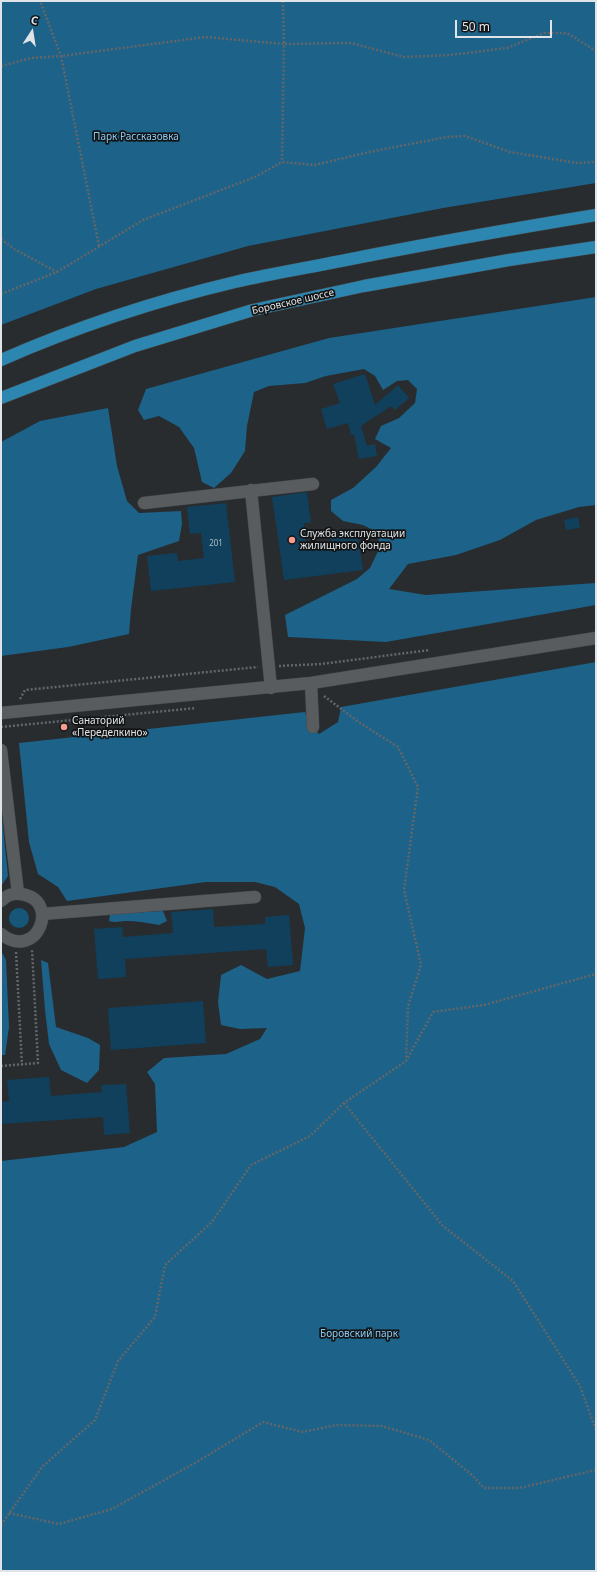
<!DOCTYPE html>
<html>
<head>
<meta charset="utf-8">
<style>
  body { margin:0 }
  #map { position:relative; width:597px; height:1572px; overflow:hidden; background:#282c2f; font-family:"Noto Sans",sans-serif }
  canvas { display:block }
  .frame { position:absolute; inset:0; border:2px solid #e1e4e6; pointer-events:none }
  .north { position:absolute; left:12px; top:12px; width:40px; height:40px; -webkit-text-stroke:3px #121415; paint-order:stroke; rotate:12deg; font-size:11px; font-weight:700; line-height:16px; text-align:center; color:#e1e4e6 }
  .north::after { content:''; display:block; margin:auto; width:14px; height:18px; background:#e1e4e6; clip-path:polygon(50% 0,100% 100%,50% 72%,0 100%) }
  .scale { position:absolute; left:455px; top:20px; width:97px; height:18px; box-sizing:border-box; border:2px solid #e1e4e6; border-top:0; padding-left:5px; font-size:12px; line-height:14px; white-space:nowrap; color:#e1e4e6; -webkit-text-stroke:3px #121415; paint-order:stroke }
</style>
</head>
<body>
<div id="map">
<canvas width="597" height="1572"></canvas>
<div class="frame"></div>
<div class="north">С</div>
<div class="scale">50 m</div>
</div>
<script>
const g = document.querySelector('canvas').getContext('2d');
g.lineJoin = 'round';
function fill(path, color) { g.fillStyle = color; g.fill(path, 'evenodd'); }
function strokePath(path, color, width, dash) { g.strokeStyle = color; g.lineWidth = width; g.lineCap = dash ? 'butt' : 'round'; g.setLineDash(dash || []); g.stroke(path); }
function write(font, color, halo, rows, align = 'center') {
  g.font = font + ' "Noto Sans",sans-serif'; g.lineWidth = 3.5; g.setLineDash([]); g.textBaseline = 'middle'; g.strokeStyle = halo; g.fillStyle = color; for (const [text, x, y, turn = 0] of rows) {
    g.save(); g.translate(x, y); g.rotate((+turn || 0) * Math.PI / 180); g.textAlign = isNaN(turn) ? turn : align; if (halo) g.strokeText(text, 0, 0); g.fillText(text, 0, 0); g.restore();
  }
}
const green = new Path2D(`
  M9 918a10 10 0 1 1 20 0a10 10 0 1 1-20 0Z`);
const forest = new Path2D(`
  M 1,1 L 596,1 L 596,183 L 443,208 L 248,246 L 96,289 L 1,325 Z
  M 596,297 L 596,505 L 579,507 L 536,520 L 500,540 L 456,555 L 408,564 L 389,589 L 426,595 L 596,583 L 596,605 L 386,642 L 288,637 L 285,615 L 357,579 L 370,568 L 380,547 L 377,532 L 363,525 L 343,521 L 331,511 L 331,500 L 353,488 L 376,467 L 391,448 L 375,439 L 381,426 L 399,418 L 415,403 L 417,389 L 408,380 L 397,381 L 383,390 L 375,376 L 364,369 L 326,376 L 305,383 L 269,386 L 254,392 L 247,426 L 245,451 L 231,473 L 214,488 L 202,482 L 194,448 L 179,427 L 159,416 L 144,420 L 138,410 L 146,389 L 329,338 Z
  M 108,408 L 117,466 L 127,501 L 139,513 L 181,511 L 182,524 L 179,541 L 138,555 L 131,609 L 129,634 L 68,647 L 1,656 L 1,442 L 40,421 Z
  M 596,662 L 596,1571 L 1,1571 L 1,1161 L 124,1147 L 157,1132 L 155,1084 L 147,1072 L 164,1058 L 226,1054 L 260,1039 L 267,1028 L 240,1029 L 221,1025 L 218,1002 L 221,975 L 241,965 L 267,979 L 300,971 L 305,928 L 299,904 L 275,887 L 255,882 L 206,882 L 67,901 L 58,887 L 38,874 L 29,842 L 19,743 L 305,712 L 308,720 L 319,734 L 338,722 L 341,707 Z
  M 1,808 L 8,876 L 1,886 Z
  M 163,911 L 167,921 L 159,925 C 148,923 137,921 126,921 C 120,921 115,923 109,921 L 110,914 Z
  M 1,951 L 6,960 L 9,1027 L 5,1055 L 1,1055 Z
  M 41,960 L 48,963 L 56,1027 L 88,1038 L 100,1045 L 99,1070 L 87,1083 L 61,1070 L 49,1044 L 45,1010 Z`);
const building = new Path2D(`
  M 365,374 L 375,405 L 398,385 L 409,398 L 395,410 L 391,406 L 361,426 L 367,446 L 375,444 L 377,456 L 359,459 L 354,434 L 351,435 L 348,423 L 327,429 L 321,409 L 340,403 L 333,384 Z
  M 307,492 L 311,523 L 304,523 L 307,550 L 332,546 L 330,535 L 357,531 L 363,570 L 284,580 L 272,497 Z
  M 226,503 L 235,582 L 151,591 L 147,556 L 177,553 L 178,561 L 204,558 L 201,533 L 190,534 L 187,507 Z
  M 578,517 L 580,528 L 566,530 L 564,520 Z
  M 213,909 L 214,927 L 265,924 L 265,917 L 289,915 L 293,965 L 268,967 L 266,949 L 125,959 L 126,977 L 98,979 L 94,929 L 122,927 L 123,937 L 173,933 L 171,912 Z
  M 203,1001 L 206,1043 L 111,1050 L 108,1008 Z
  M 49,1077 L 51,1096 L 102,1092 L 101,1085 L 126,1084 L 130,1133 L 104,1135 L 103,1117 L 1,1124 L 1,1102 L 9,1101 L 7,1080 Z`);
const path = new Path2D(`
  M 283,1 L 284,44 L 351,43 L 404,57 L 450,55 L 507,48 L 544,33 L 567,33 L 596,51
  M 1,66 L 31,58 L 61,56 L 40,1
  M 1,239 L 14,249 L 57,272
  M 99,246 L 61,56 L 206,37 L 284,44 L 282,162
  M 1,294 L 57,272 L 143,220 L 255,177 L 282,162 L 315,165 L 369,152 L 447,137 L 465,136 L 510,152 L 577,163 L 596,162
  M 279,666 L 321,664 L 430,650
  M 324,696 L 360,723 L 398,747 L 418,787 L 404,890 L 421,965 L 408,1006 L 406,1060
  M 20,699 L 25,690 L 258,667
  M 1,727 L 196,708
  M 16,952 L 22,1065
  M 1,1066 L 38,1063 L 32,949
  M 344,1103 L 443,1226 L 513,1281 L 580,1386 L 596,1430
  M 9,1513 L 59,1524 L 112,1509 L 195,1463 L 263,1422 L 303,1432 L 336,1425 L 382,1426 L 429,1440 L 472,1475 L 484,1488 L 519,1488 L 596,1470
  M 1,1525 L 42,1467 L 95,1420 L 118,1361 L 155,1317 L 165,1265 L 212,1222 L 251,1165 L 310,1136 L 344,1103 L 406,1061 L 433,1012 L 484,1005 L 596,974`);
const minor = new Path2D(`
  M 251,490 L 271,688
  M 144,503 L 313,484
  M 311,683 L 313,727
  M 1,713 L 311,683 L 596,638
  M 1,750 L 18,893
  M 1,901 C 6,896 13,893 20,894 C 62,898 38,963 1,934
  M 42,914 L 255,897`);
const major = new Path2D(`
  M 1,360 C 76,327 155,301 235,282 C 270,274 306,268 341,261 C 426,244 511,229 596,215
  M 1,398 L 135,346 L 253,310 L 364,286 L 509,260 L 596,247`);
const markers = [
  [292,540,4,"#f59c91"],
  [64,727,4,"#f59c91"]
];
const numberNames = [
  ["201",216,544]
];
const parkNames = [
  ["Парк Рассказовка",136,137],
  ["Боровский парк",359,1334]
];
const streetNames = [
  ["Боровское шоссе",293,302,-13]
];
const poiNames = [
  ["Служба эксплуатации",300,534],
  ["жилищного фонда",300,546],
  ["Санаторий",72,721],
  ["«Переделкино»",72,733]
];
fill(green, '#165679');
fill(forest, '#1d6288');
fill(building, '#10405b');
strokePath(minor, '#464a4d', 13);
strokePath(major, '#464a4d', 13);
strokePath(path, '#636769', 2.5, [2, 2]);
strokePath(minor, '#585c5f', 12);
strokePath(major, '#2c86b0', 12);
for (const [x, y, r, color] of markers) { const dot = new Path2D(); dot.arc(x, y, r, 0, 2 * Math.PI); g.fillStyle = color; g.fill(dot); strokePath(dot, '#121415', 1.5); }
write('8px', '#adbbc3', null, numberNames);
write('10px', '#8bcaf3', '#121415', parkNames);
write('10px', '#e1e4e6', '#121415', streetNames);
write('10px', '#e1e4e6', '#121415', poiNames, 'left');
</script>
</body>
</html>
